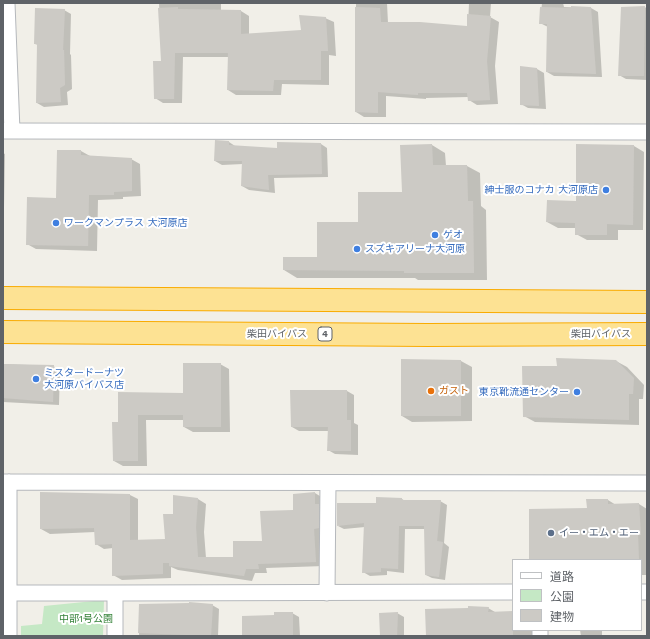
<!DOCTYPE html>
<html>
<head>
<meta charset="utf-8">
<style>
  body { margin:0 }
  #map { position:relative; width:650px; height:639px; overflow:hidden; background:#f1efe8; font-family:"Work Sans","Noto Sans JP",sans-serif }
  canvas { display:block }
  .frame { position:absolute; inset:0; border:4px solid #5f6368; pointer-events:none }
  .legend { position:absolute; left:512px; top:559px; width:130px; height:72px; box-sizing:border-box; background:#fff; border:1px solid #bfc1c3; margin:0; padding:5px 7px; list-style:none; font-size:12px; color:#5f6368 }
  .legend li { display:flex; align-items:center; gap:8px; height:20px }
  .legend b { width:20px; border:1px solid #bfc1c3 }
</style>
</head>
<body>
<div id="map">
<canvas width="650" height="639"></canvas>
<div class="frame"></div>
<ul class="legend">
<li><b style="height:5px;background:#fff"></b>道路</li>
<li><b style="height:11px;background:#c5e8c5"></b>公園</li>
<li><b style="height:11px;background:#cccac5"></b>建物</li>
</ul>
</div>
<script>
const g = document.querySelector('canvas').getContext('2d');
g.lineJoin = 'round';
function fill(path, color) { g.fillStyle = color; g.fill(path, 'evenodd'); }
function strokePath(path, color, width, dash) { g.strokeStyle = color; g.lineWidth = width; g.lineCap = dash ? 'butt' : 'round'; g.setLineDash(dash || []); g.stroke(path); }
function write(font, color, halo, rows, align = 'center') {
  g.font = font + ' "Work Sans","Noto Sans JP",sans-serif'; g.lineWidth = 4; g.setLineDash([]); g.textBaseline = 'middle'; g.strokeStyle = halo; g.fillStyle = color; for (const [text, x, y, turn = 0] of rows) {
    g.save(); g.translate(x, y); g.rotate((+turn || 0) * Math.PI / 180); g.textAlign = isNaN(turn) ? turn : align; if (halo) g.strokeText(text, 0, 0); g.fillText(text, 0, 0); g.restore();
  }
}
const green = new Path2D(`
  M 104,600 L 103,636 L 21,636 L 21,626 L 42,624 L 44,606 Z`);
const shadow = new Path2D(`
  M 159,3 L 221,3 L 221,11 L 241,11 L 249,16 L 249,35 L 302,31 L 325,18 L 334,22 L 336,56 L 329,55 L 329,85 L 282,84 L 281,95 L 236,95 L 228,90 L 229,57 L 183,57 L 182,103 L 163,103 L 155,98 L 162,62 Z
  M 356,3 L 387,3 L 388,23 L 468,27 L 469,3 L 491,3 L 490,17 L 499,22 L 495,66 L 498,104 L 477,105 L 469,100 L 468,97 L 426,98 L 426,99 L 386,96 L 386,117 L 364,117 L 356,112 Z
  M 542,3 L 563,3 L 564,7 L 591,8 L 598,12 L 602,77 L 554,76 L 547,72 L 548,27 L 540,23 Z
  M 644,7 L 647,8 L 647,80 L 626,79 L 619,75 Z
  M 64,10 L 71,14 L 70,54 L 71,55 L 72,89 L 67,92 L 68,105 L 44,107 L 37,103 L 38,45 L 35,44 Z
  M 537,69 L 544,73 L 546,109 L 528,108 L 521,104 Z
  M 229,142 L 235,146 L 278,149 L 321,144 L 327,148 L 328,177 L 274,178 L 275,193 L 249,190 L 242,186 L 243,164 L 222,165 L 215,161 Z
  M 432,145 L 445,153 L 446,166 L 467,166 L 480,173 L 481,206 L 486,210 L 487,280 L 418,280 L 415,278 L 297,278 L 284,270 L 318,258 L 359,223 L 403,193 Z
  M 634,146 L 644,152 L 643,230 L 618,230 L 618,240 L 587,240 L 576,234 L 576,228 L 558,228 L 547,222 L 577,202 Z
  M 58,151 L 81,151 L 90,156 L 131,159 L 140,164 L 141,196 L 123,197 L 123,199 L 98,200 L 97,251 L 36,249 L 27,244 L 57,199 Z
  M 3,153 L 5,154 L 4,208 L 3,208 Z
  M 402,360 L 461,361 L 472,367 L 472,421 L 412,422 L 402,416 Z
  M 616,361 L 627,367 L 644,385 L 643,399 L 639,399 L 639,425 L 535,422 L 524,416 L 558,367 Z
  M 3,364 L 53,366 L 60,370 L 59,405 L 3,402 Z
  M 220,364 L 229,369 L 230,432 L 193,432 L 184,427 L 184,420 L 146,420 L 147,466 L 123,466 L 114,461 L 119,423 L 184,394 Z
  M 347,391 L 354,395 L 354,423 L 358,425 L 358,455 L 335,454 L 328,450 L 328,431 L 299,431 L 292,427 Z
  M 315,493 L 323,498 L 324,566 L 266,568 L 267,573 L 255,573 L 252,581 L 178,570 L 171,567 L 171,578 L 122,580 L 113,575 L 113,548 L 104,549 L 96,544 L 95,532 L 50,534 L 41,529 L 130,495 L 138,499 L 138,541 L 166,540 L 174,515 L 198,499 L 206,504 L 204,532 L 206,558 L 234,558 L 263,542 L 294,511 Z
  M 402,499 L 405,501 L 440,501 L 447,505 L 444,543 L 449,547 L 445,580 L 432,578 L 426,575 L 425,529 L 405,529 L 404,573 L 387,571 L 387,575 L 370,576 L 363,572 L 365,527 L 344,529 L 338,526 L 377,504 Z
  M 608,500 L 616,505 L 639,504 L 647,509 L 647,575 L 641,575 L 641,560 L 530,560 L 588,509 Z
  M 140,605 L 212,605 L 219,609 L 218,636 L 139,636 Z
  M 488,608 L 495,612 L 513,612 L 513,630 L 535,630 L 537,636 L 427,636 Z
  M 292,613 L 299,617 L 300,636 L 243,636 L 275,616 Z
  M 397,613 L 404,617 L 404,636 L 381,636 Z
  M 580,630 L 602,630 L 602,636 L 581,636 Z`);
const building = new Path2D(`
  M 571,6 L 591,7 L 596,74 L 546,72 L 547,24 L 539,24 L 540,7 L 571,8 Z
  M 645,6 L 644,76 L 618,76 L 621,7 Z
  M 178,7 L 178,9 L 241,10 L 241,34 L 301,30 L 299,15 L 326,17 L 328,51 L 321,51 L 321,80 L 274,80 L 273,91 L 227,90 L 228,53 L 175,53 L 174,99 L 154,99 L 153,61 L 161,61 L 158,8 Z
  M 355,7 L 380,8 L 381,22 L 420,22 L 467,26 L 467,14 L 491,16 L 487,61 L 490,100 L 468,101 L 467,93 L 418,93 L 418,95 L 378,92 L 378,113 L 355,112 Z
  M 35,8 L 65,9 L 63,50 L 64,50 L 65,85 L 60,88 L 61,102 L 36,103 L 37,44 L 34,44 Z
  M 520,66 L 537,68 L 539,106 L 520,105 Z
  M 215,140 L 229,141 L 229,145 L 277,148 L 277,142 L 321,143 L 322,174 L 268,175 L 269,190 L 241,186 L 242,161 L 214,161 Z
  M 432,144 L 433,165 L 467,165 L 468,201 L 473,201 L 474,273 L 404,273 L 404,271 L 283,270 L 283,257 L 317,257 L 317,222 L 358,222 L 358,192 L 402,192 L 400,145 Z
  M 576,144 L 634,145 L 633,225 L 607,224 L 607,235 L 575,235 L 575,223 L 546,222 L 547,200 L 576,201 Z
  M 57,150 L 81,150 L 81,155 L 132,158 L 132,191 L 114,192 L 114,195 L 89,195 L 88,246 L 26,245 L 27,197 L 56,198 Z
  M 556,358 L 616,360 L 634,378 L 633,394 L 629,394 L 629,420 L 523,417 L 522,366 L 557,366 Z
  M 401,359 L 461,360 L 461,416 L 401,416 Z
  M 183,363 L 221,363 L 221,427 L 183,427 L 183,415 L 138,415 L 138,461 L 113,461 L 112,422 L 118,422 L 118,392 L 183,393 Z
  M 3,364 L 54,365 L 53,402 L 3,398 Z
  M 290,390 L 347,390 L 347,420 L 351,420 L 351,451 L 327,451 L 328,427 L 291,427 Z
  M 40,492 L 130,494 L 130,540 L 165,539 L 163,514 L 173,514 L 173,495 L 198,498 L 196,527 L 198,557 L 233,557 L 233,541 L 262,541 L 260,511 L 293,510 L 293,494 L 315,492 L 315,504 L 319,504 L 319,528 L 314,529 L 316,562 L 258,564 L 259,569 L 246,569 L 244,576 L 169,566 L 169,563 L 163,563 L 163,574 L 112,576 L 112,544 L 95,545 L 94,528 L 40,529 Z
  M 376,497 L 402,498 L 402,500 L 441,500 L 437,541 L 443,542 L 439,577 L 425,575 L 424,526 L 399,526 L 398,569 L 381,568 L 381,572 L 362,573 L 364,523 L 337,526 L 337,503 L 376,503 Z
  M 586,499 L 608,499 L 608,504 L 639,503 L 641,535 L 638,535 L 639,560 L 529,560 L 529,509 L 587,508 Z
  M 189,602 L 213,604 L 211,636 L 138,633 L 139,604 L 189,603 Z
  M 468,606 L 489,607 L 488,612 L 513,611 L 513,636 L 426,636 L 425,609 L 468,608 Z
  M 274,612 L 293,612 L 293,636 L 242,636 L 242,616 L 274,615 Z
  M 398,612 L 397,636 L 380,636 L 379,613 Z`);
const street = new Path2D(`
  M 7,3 L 12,131
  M 3,131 L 647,132
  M 3,482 L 647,483
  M 641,592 L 647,592
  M 9,593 L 115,593
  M 327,593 L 328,483
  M 540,630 L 540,636
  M 9,636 L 9,482
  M 115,636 L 115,593 L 513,592`);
const highway = new Path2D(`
  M 3,298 L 647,302
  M 3,332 L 428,335 L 647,334`);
const markers = [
  [606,190,4,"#3f7fe0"],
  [56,223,4,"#3f7fe0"],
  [435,235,4,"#3f7fe0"],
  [357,249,4,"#3f7fe0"],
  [36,379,4,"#3f7fe0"],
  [431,391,4,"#e8710a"],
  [577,392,4,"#3f7fe0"],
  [551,533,4,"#5c6f8a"]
];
const shields = [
  [325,334,14]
];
const shieldNames = [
  ["4",325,334]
];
const shopNames = [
  ["紳士服のコナカ 大河原店",598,190,"right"],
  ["ワークマンプラス 大河原店",64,223],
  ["ゲオ",443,235],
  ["スズキアリーナ大河原",365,249],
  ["ミスタードーナツ",44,373],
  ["大河原バイパス店",44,385],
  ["東京靴流通センター",569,392,"right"]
];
const streetNames = [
  ["柴田バイパス",277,334],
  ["柴田バイパス",601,334]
];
const foodNames = [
  ["ガスト",439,391]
];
const serviceNames = [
  ["イー・エム・エー",559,533]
];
const parkNames = [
  ["中部1号公園",86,619]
];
fill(green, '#c5e8c5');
fill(shadow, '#0003');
fill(building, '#cccac5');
strokePath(street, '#b5b8bc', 17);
strokePath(highway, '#f9ab00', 24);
strokePath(street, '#fff', 15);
strokePath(highway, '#fde293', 22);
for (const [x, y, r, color] of markers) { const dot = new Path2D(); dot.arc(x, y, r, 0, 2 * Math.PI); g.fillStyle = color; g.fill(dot); strokePath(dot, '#fff', 1.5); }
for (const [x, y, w] of shields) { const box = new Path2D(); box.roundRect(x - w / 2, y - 7, w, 14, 3); g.fillStyle = '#fff'; g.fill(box); strokePath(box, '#5f6368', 1); }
write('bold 9px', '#5f6368', null, shieldNames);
write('10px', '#366cbe', '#fff', shopNames, 'left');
write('10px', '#5f6368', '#fff', streetNames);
write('10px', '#c56008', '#fff', foodNames, 'left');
write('10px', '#4e5e75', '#fff', serviceNames, 'left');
write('10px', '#348238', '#fff', parkNames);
</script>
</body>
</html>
